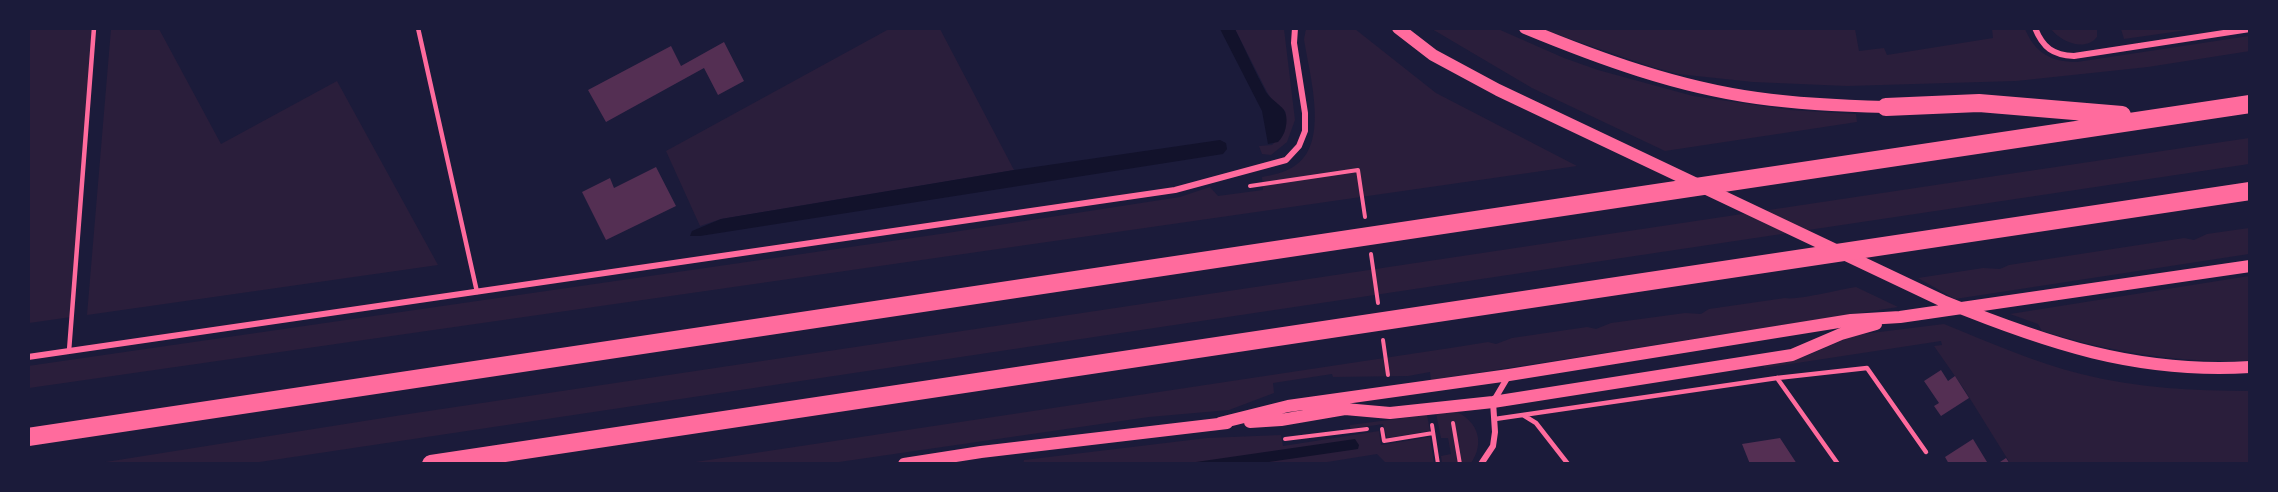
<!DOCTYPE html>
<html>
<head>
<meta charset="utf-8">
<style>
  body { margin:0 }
  #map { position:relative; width:2278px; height:492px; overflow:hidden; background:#1b1b3a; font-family:"Libre Baskerville",serif }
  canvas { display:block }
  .frame { position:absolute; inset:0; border:30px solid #1b1b3a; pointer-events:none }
</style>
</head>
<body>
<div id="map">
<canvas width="2278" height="492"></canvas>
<div class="frame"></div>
</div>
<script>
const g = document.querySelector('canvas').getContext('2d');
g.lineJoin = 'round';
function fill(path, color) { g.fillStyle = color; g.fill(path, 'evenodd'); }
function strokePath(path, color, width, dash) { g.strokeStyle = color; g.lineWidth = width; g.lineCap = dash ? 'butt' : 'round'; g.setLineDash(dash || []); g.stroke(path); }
const green = new Path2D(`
  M 28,29 L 95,29 L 71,317 L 29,323 Z
  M 111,29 L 159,29 L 221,144 L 337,81 L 438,265 L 87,315 Z
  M 889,29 L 940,29 L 1014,170 L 721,219 L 700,226 L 666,151 Z
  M 1235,29 L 1284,29 L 1295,120 L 1287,142 L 1271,155 L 1262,154 L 1259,146 L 1272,145 L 1284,133 L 1286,116 L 1285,111 L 1274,103 L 1267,92 Z
  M 1306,29 L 1355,29 L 1436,93 L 1577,166 L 29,388 L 28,366 L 947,233 L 1180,197 L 1210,187 L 1218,196 L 1263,190 L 1262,177 C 1272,175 1284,173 1293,167 C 1331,145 1309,74 1304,39 Z
  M 1432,29 L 1498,29 L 1564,58 L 1598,70 L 1693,96 L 1790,110 L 1856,114 L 1857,122 L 1665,151 L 1532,88 Z
  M 1541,29 L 1855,29 L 1859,51 L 1884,48 L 1887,55 L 1993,38 L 1992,29 L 2025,29 C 2035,53 2051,62 2077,62 L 2249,36 L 2250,51 L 2148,67 L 2016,81 L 1847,86 L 1753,82 L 1678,74 L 1649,66 Z
  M 2051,29 L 2097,29 L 2097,37 C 2085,52 2061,42 2051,29 Z
  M 2121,29 L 2121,28 L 2194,29 L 2124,39 Z
  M 2249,138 L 2249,164 L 253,463 L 93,464 L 402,415 Z
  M 2249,228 L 2249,254 L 1955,299 L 1918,278 L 1983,268 L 2000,269 L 2009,265 L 2184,238 L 2194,240 L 2207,234 Z
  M 2249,276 L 2249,361 C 2179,363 2110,352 2042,331 L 2038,324 L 2010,314 Z
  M 1856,287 L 1898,307 L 1431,380 L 1430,372 L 1408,376 L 1333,377 L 1332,374 L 1273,383 L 1274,393 L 1229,410 L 1149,417 L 832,463 L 682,464 L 1457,347 L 1488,342 L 1496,344 L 1512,338 L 1587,327 L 1596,329 L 1611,323 L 1685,313 L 1701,314 L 1709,309 L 1785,298 C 1795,301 1841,289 1856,287 Z
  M 1944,324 C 1988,342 2034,362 2081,374 C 2136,388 2193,391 2249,391 L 2249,463 L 2010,463 L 1964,389 L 1934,346 L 1942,345 L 1941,341 L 1764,368 L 1764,366 L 1806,356 L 1855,335 Z
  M 1457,412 C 1478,422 1485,443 1471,463 L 1442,463 L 1441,456 L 1451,454 L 1448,438 L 1441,438 L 1436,413 Z
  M 1427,415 L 1430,431 L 1387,438 L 1383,424 L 1350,429 L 1350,425 Z
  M 1379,431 L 1381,445 L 1430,437 L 1434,463 L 1386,463 L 1377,454 L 1315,464 L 1023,464 L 1024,460 L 1207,438 L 1281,435 L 1283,446 Z`);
const water = new Path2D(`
  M 1220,29 L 1235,29 C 1245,49 1255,72 1266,92 C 1271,100 1283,106 1285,112 C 1289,121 1285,136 1278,142 L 1268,144 L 1262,111 Z
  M 1220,140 L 1226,143 L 1227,149 L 1223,154 L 700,236 L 690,236 L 692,231 L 721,219 L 1014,170 Z
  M 1355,439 L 1359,445 L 1358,449 L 1262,463 L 1189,463 Z`);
const building = new Path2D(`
  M 724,42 L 744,81 L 718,95 L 704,68 L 606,122 L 588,90 L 671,46 L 681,66 Z
  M 656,167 L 676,206 L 606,240 L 582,192 L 610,178 L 614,188 Z
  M 1941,370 L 1948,381 L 1955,376 L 1969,398 L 1941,416 L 1934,406 L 1939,403 L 1924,381 Z
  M 1780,438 L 1797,464 L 1750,464 L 1742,444 Z
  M 1973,439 L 1987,462 L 1985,464 L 1949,464 L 1945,457 Z
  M 2006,458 L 2010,464 L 1997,464 Z`);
const path = new Path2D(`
  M 1250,186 L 1358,170 L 1365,217
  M 1371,254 L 1378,303
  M 1383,340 L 1388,375
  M 1453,423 L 1460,464
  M 1432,425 L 1438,464
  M 1382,429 L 1384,441 L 1433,433
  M 1285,439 L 1367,429`);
const service = new Path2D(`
  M 418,28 L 477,292
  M 69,351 L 94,28
  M 1777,378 L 1838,464
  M 1523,415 L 1536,423 L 1568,464
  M 1495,419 L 1777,378 L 1867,368 L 1926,452`);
const minor = new Path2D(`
  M 2035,28 C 2043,48 2053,55 2074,56 L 2250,29
  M 28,357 L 1175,190 L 1286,160 L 1299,146 L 1305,131 L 1305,113 L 1294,43 L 1295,28
  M 1481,464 L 1493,446 L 1495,432 L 1493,402 L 1509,375`);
const secondary = new Path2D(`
  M 1398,28 L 1433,55 L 1498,90 L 1943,301 C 2046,343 2137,374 2250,367
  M 1525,28 C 1600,59 1677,87 1757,98 C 1800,104 1842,106 1886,107
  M 1250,422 L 1281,420 L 1345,409 L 1390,413 L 1493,402 L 1792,355 L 1841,334 L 1876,324
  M 1220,423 L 1288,406 L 1509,375 L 1851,320 L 1900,317 L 2250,266
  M 904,464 L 981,452 L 1227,423`);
const motorway = new Path2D(`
  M 1886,107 L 1979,103 L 2122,115
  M 28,437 L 2250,104
  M 431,464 L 2250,191`);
fill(green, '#2a1e3b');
fill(water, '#12122b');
fill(building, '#542f53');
strokePath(path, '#ff6b9d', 4);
strokePath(service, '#ff6b9d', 4.5);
strokePath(minor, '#ff6b9d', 6);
strokePath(secondary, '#ff6b9d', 12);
strokePath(motorway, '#ff6b9d', 18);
</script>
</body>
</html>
